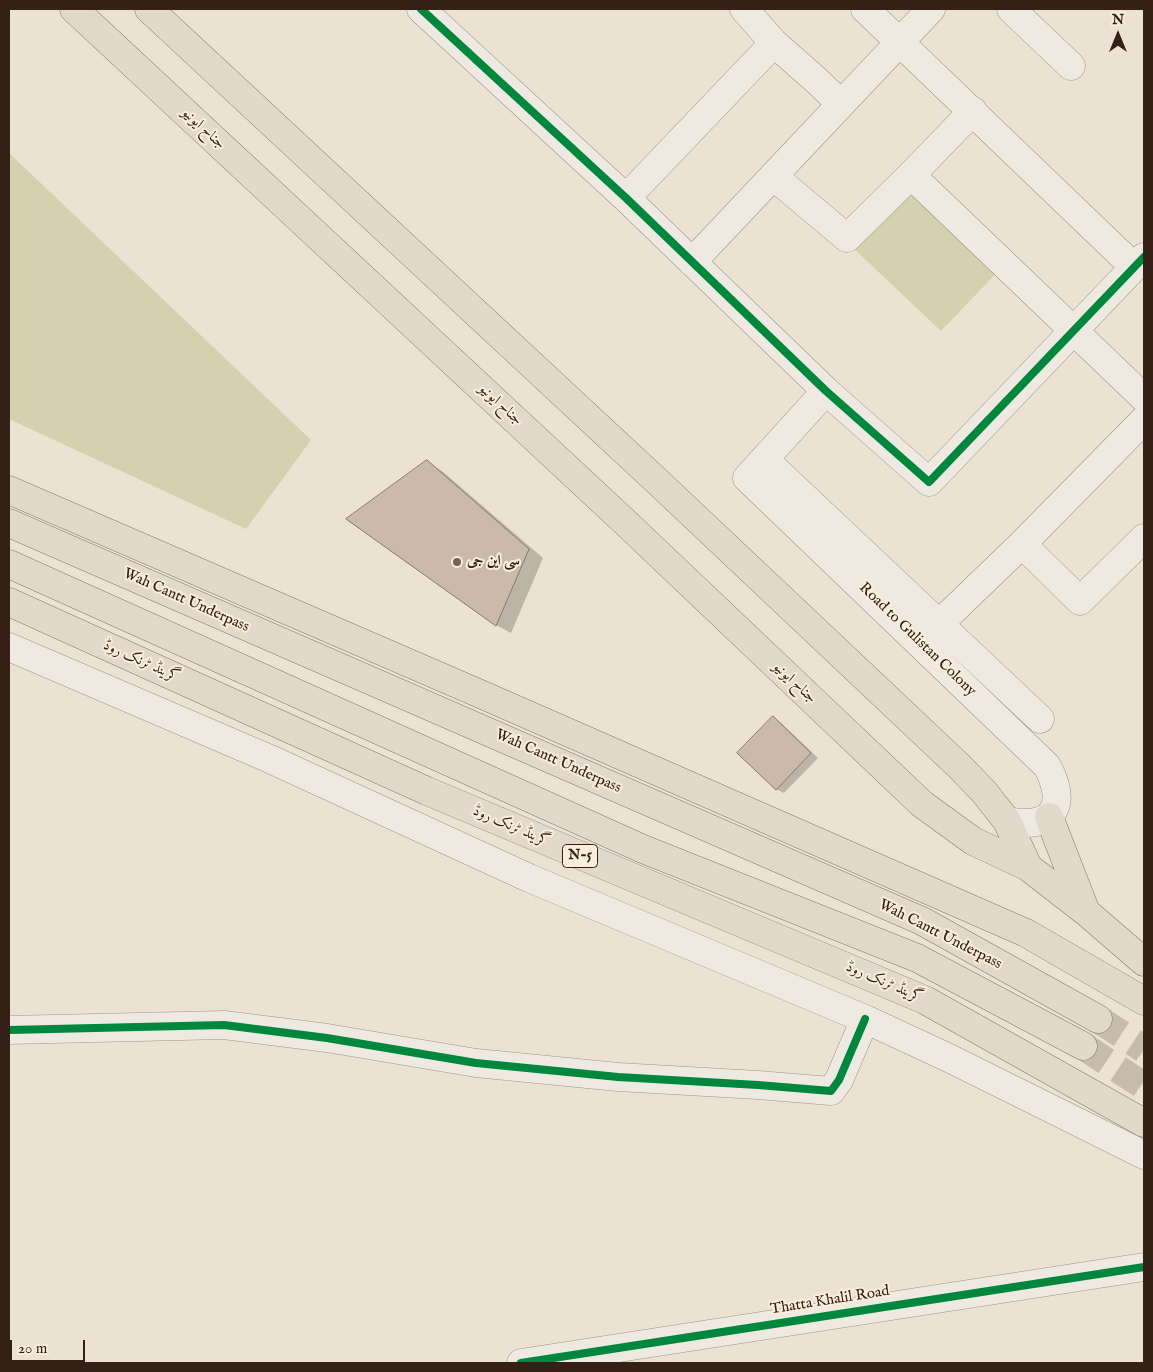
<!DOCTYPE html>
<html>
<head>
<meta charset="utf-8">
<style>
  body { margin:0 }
  #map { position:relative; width:1153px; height:1372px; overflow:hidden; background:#ebe2d1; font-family:"IM FELL English",serif }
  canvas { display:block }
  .frame { position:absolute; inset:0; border:10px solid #342016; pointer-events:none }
  .north { position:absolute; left:1093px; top:10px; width:50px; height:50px; -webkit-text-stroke:4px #f9eeda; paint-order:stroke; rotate:0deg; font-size:14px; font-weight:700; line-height:20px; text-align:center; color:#342016 }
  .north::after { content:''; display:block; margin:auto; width:18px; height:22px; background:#342016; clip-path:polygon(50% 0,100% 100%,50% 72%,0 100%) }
  .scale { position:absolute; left:10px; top:1340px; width:75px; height:22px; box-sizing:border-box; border:2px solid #342016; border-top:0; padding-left:6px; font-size:15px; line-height:18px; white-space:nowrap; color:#342016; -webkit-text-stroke:4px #f9eeda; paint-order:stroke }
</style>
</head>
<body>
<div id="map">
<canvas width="1153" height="1372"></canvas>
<div class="frame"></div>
<div class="north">N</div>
<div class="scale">20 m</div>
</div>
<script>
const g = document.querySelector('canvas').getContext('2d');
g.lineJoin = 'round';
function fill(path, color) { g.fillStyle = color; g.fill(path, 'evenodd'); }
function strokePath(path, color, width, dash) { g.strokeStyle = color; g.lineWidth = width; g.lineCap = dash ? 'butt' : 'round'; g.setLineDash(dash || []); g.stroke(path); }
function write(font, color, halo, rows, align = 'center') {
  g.font = font + ' "IM FELL English",Amiri,serif'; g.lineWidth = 4; g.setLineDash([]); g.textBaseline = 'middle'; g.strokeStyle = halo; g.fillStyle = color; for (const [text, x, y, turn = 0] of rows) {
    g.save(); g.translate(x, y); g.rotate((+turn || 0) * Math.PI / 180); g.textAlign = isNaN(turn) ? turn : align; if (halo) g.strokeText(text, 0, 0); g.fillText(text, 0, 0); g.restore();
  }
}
const green = new Path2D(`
  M 9,153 L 311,440 L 246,529 L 9,419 Z
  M 914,179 L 1005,264 L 941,331 L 851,246 Z`);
const shadow = new Path2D(`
  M 427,462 L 442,471 L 543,558 L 511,633 L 496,625 Z
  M 773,718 L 780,722 L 818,758 L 784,793 L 776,789 Z`);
const building = new Path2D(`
  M 427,460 L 529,549 L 496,626 L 346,519 Z
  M 773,716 L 811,753 L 776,790 L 737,753 Z`);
const highwayTunnel = new Path2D(`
  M 1098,1019 L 1144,1049
  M 1083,1046 L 1144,1086`);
const minor = new Path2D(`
  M 421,9 L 626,198 L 826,391 L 929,482 L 1144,257
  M 744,9 L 774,43 L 816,80 L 841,104
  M 865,9 L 1134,267
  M 1011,9 L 1071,66
  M 911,175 L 973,111
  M 773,176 L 847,238 L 911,175 L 1144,398
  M 626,198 L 774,43
  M 692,262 L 931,9
  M 826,391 L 747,478 L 1047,766 C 1069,807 1052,830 1007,821
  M 764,459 L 1040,719
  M 1022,544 L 1080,601 L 1144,538
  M 940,623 L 1022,544 L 1144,420
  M 9,647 L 270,759 L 529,878 L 865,1019 L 951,1059 L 1144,1155
  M 9,1030 L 224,1025 L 327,1038 L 476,1063 L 618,1077 L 758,1085 L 831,1091 L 839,1080 L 865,1019
  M 521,1363 L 1144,1267`);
const major = new Path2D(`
  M 74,9 L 626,523 L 922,804 L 973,841 L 1028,867 L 1086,912 L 1144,962
  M 149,9 L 659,483 L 960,767 L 984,792 L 1007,821 L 1028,867
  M 9,490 L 485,696 L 1026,933 L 1144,1001
  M 9,602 L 427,791 L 925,1000 L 1144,1123
  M 1049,817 L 1086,912`);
const highway = new Path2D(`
  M 9,523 L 922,921 L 1098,1019
  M 9,564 L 643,849 L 917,958 L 1083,1046`);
const cycleway = new Path2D(`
  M 421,9 L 626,198 L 826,391 L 929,482 L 1144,257
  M 9,1030 L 224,1025 L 327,1038 L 476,1063 L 618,1077 L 758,1085 L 831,1091 L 839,1080 L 865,1019
  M 521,1363 L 1144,1267`);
const markers = [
  [457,562,5,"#746457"]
];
const shields = [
  [580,856,35]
];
const shieldNames = [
  ["N-5",580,856]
];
const streetNames = [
  ["جناح ایونیو",203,129,43],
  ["جناح ایونیو",500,405,43],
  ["Wah Cantt Underpass",186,601,24],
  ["Road to Gulistan Colony",917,640,44],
  ["گرینڈ ٹرنک روڈ",141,662,24],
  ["جناح ایونیو",794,683,43],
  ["Wah Cantt Underpass",558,762,24],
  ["گرینڈ ٹرنک روڈ",511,827,23],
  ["Wah Cantt Underpass",940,935,27],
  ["گرینڈ ٹرنک روڈ",884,983,23],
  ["Thatta Khalil Road",830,1301,-9]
];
const poiNames = [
  ["سی این جی",467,562]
];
fill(green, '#d5d0ae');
fill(shadow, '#0003');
fill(building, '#cbbaaa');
strokePath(building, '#817970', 1);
strokePath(highwayTunnel, '#c6bbac', 28, [28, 14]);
strokePath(minor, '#9b9388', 29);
strokePath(major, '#817970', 29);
strokePath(highway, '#817970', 29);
strokePath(minor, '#eeeae1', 28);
strokePath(major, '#e1d9cc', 28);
strokePath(highway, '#e1d9cc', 28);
strokePath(cycleway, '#00873e', 8);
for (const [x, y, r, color] of markers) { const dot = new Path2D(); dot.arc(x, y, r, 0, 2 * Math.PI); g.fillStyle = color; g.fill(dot); strokePath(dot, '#f9eeda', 2); }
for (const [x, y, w] of shields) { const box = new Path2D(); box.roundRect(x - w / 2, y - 11.5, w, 23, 4); g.fillStyle = '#f9eeda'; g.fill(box); strokePath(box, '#342016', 1); }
write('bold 14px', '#342016', null, shieldNames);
write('15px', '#342016', '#f9eeda', streetNames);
write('bold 15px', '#342016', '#f9eeda', poiNames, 'left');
</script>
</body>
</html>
